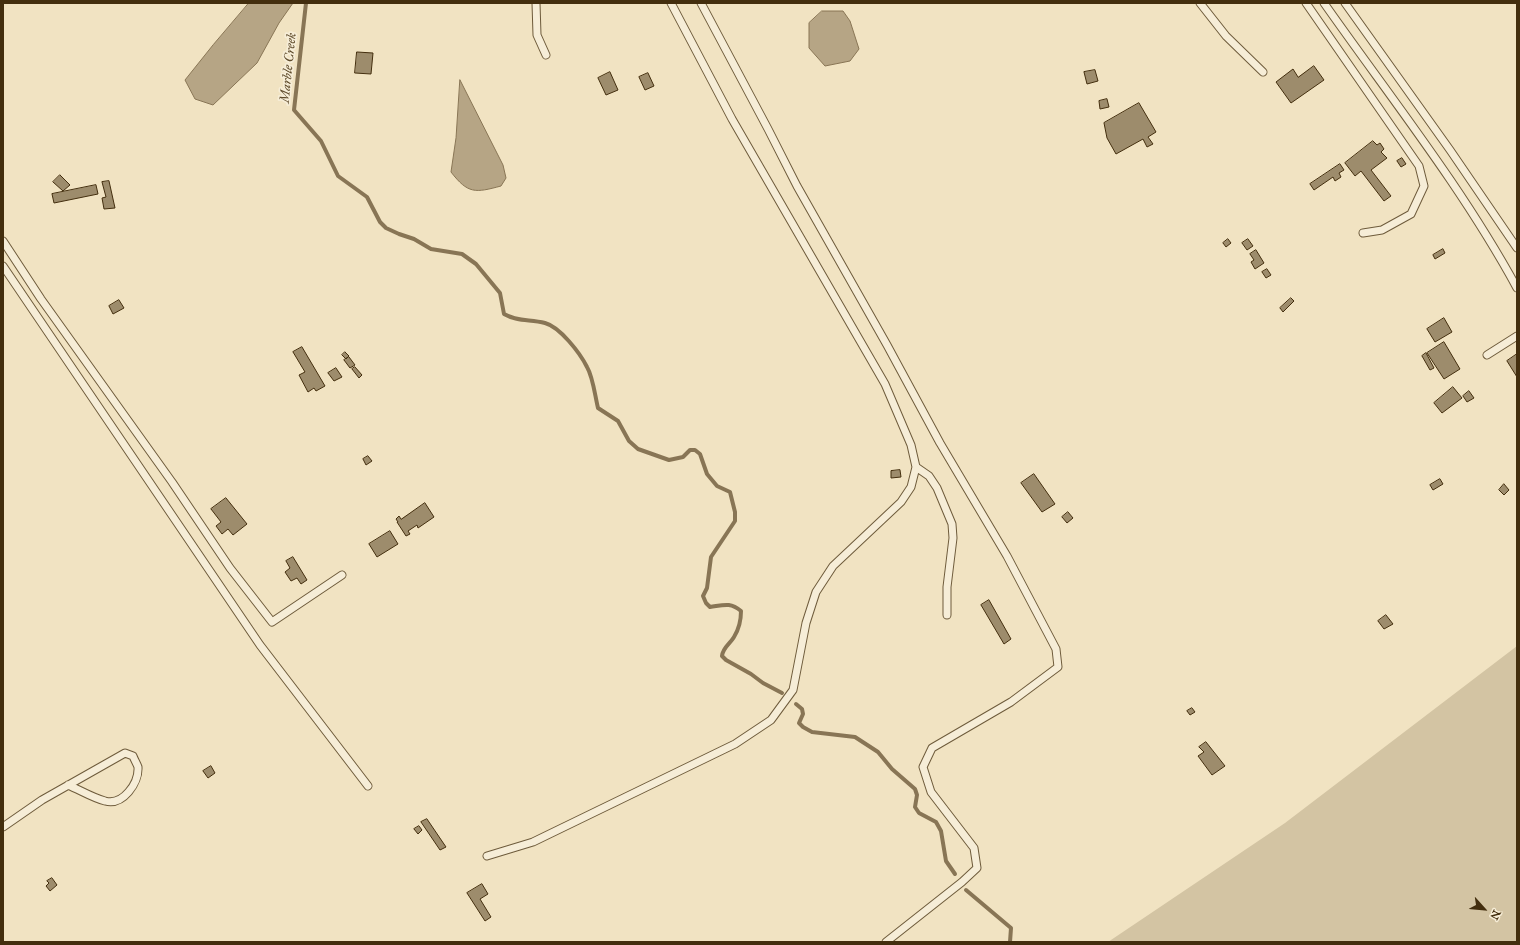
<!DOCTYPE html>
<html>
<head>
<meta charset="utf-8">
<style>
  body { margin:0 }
  #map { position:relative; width:1520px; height:945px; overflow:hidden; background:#f1e3c2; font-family:"IM FELL Great Primer",serif }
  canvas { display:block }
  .frame { position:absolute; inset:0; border:4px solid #432e0e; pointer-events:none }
  .north { position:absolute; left:1464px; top:889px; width:40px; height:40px; -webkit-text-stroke:3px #f6edd7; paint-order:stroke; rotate:117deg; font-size:11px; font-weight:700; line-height:16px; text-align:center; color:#432e0e }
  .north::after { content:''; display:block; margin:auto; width:14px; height:18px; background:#432e0e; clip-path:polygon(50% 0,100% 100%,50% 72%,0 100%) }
</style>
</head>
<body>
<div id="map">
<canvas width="1520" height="945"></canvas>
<div class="frame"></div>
<div class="north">N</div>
</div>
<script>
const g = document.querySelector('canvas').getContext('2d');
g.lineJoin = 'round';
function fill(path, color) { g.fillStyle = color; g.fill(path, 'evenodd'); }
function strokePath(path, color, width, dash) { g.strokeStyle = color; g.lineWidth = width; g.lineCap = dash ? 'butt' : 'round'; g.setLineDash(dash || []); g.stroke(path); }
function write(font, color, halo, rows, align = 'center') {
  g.font = font + ' "IM FELL Great Primer",serif'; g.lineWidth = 3.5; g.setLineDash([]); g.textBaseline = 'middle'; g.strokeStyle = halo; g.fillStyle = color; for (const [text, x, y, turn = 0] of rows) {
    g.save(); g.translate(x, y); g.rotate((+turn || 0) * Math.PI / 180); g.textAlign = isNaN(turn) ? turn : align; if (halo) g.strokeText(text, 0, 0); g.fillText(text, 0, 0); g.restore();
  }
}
const green = new Path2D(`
  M 1517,646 L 1517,942 L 1108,942 L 1285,823 Z`);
const water = new Path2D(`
  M 249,3 L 293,3 L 279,23 L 257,63 L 213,105 L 195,99 L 185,80 L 213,45 Z
  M 822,11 L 843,11 L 850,21 L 859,49 L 850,61 L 825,66 L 809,48 L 809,23 Z
  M 460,80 L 503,165 L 506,178 L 501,186 C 475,193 468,194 451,172 L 456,138 Z`);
const stream = new Path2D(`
  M 306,3 L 294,110 L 321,141 L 338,176 L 367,197 L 380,222 L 386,228 L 399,234 L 414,239 L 431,249 L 462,254 L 476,264 L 500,293 L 504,314 C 518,322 530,319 545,323 C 560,327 580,353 587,367 C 593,377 595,396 598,408 L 618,421 L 629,441 L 638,449 L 669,460 L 683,457 L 690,450 L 695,450 L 700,454 L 707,474 L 717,486 L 730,492 L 735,512 L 735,521 L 711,557 L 707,588 L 703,596 L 706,603 L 710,607 C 724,605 730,602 741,611 C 741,621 739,629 734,637 C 730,644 723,647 722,656 L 726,660 L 751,674 L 763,683 L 782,693
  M 796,704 L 802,709 L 803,714 L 799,723 L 803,727 L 812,732 L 855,737 L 878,752 L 892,769 L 915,789 L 917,795 L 915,807 L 919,813 L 936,822 L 941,831 L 946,861 L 955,874
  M 966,890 L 1011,928 L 1010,942`);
const building = new Path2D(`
  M 357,52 L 373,53 L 371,74 L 355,73 Z
  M 1314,66 L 1324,80 L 1291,103 L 1276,82 L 1293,69 L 1298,77 Z
  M 1095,70 L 1098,81 L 1087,84 L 1084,72 Z
  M 610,72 L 618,90 L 606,95 L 598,78 Z
  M 648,73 L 654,86 L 645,90 L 639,77 Z
  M 1107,99 L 1109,107 L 1100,109 L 1099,101 Z
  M 1139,103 L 1156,132 L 1148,137 L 1153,144 L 1147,147 L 1143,139 L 1116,154 L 1107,138 L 1104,123 Z
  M 1373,141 L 1377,145 L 1380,143 L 1384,149 L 1381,152 L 1387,158 L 1371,170 L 1391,196 L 1384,201 L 1361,171 L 1355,176 L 1345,163 Z
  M 1402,158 L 1406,164 L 1401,167 L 1397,161 Z
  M 1340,164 L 1344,170 L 1339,173 L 1341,177 L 1335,181 L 1333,177 L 1314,190 L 1310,184 Z
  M 60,175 L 70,185 L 63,191 L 53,182 Z
  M 109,181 L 115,208 L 104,209 L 102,198 L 106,197 L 102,182 Z
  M 96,185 L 98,194 L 54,203 L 52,194 Z
  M 1228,239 L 1231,243 L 1226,247 L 1223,243 Z
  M 1248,239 L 1253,246 L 1247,250 L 1242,243 Z
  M 1443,249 L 1445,253 L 1435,259 L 1433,255 Z
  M 1256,250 L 1264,263 L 1255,269 L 1251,262 L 1254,260 L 1250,254 Z
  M 1267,269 L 1271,275 L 1266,278 L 1262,272 Z
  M 1291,298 L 1294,301 L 1283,312 L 1280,308 Z
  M 119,300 L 124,308 L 113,314 L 109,306 Z
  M 1444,318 L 1452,332 L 1435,342 L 1427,329 Z
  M 1444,342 L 1460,369 L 1444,379 L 1427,353 Z
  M 302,347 L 325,386 L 316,391 L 314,388 L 308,392 L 299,375 L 305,372 L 293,352 Z
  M 345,352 L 349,356 L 346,359 L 342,355 Z
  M 1426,353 L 1434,368 L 1430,370 L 1422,356 Z
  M 1517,354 L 1517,377 L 1507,361 Z
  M 349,357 L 355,365 L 350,368 L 344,360 Z
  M 355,367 L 362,375 L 359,378 L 352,369 Z
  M 336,368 L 342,377 L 334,381 L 328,373 Z
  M 1453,387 L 1462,398 L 1442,413 L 1434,403 Z
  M 1469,391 L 1474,398 L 1467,402 L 1463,396 Z
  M 368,456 L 372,461 L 366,465 L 363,459 Z
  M 900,470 L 901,477 L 891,478 L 891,471 Z
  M 1034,474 L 1055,504 L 1042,512 L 1021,483 Z
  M 1440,479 L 1443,484 L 1433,490 L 1430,485 Z
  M 1504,484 L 1509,490 L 1504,495 L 1499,490 Z
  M 226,498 L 247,524 L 233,535 L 228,529 L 222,534 L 216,526 L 221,522 L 211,509 Z
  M 425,503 L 434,517 L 418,528 L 417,525 L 408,531 L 410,534 L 406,536 L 397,522 L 398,522 L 396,519 L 399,516 L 401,519 Z
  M 1068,512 L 1073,518 L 1067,523 L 1062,517 Z
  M 390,531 L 398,544 L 377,557 L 369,544 Z
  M 293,557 L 307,580 L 301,584 L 297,578 L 291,581 L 285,572 L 290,568 L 286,561 Z
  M 989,600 L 1011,639 L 1004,644 L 981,605 Z
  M 1386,615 L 1393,624 L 1384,629 L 1378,621 Z
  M 1192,708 L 1195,712 L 1190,715 L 1187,711 Z
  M 1206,742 L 1225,766 L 1212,775 L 1198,756 L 1204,752 L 1199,747 Z
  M 211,766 L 215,773 L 208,778 L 203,771 Z
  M 427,819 L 446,847 L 440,850 L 421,822 Z
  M 419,826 L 422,830 L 418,834 L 414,829 Z
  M 52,878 L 57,885 L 50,891 L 46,886 L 49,883 L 47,881 Z
  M 482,884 L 488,894 L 480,899 L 491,917 L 485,921 L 467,893 Z`);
const lane = new Path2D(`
  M 536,3 L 537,35 L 546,55
  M 701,3 L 768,129 L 797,186 L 887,345 L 940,443 L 1007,556 L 1056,649 L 1058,667 L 1011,702 L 932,748 L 923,767 L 931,792 L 974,848 L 977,868 L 962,882 L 886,942
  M 1200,3 L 1226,36 L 1263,72
  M 1306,3 L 1419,166 L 1424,186 L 1411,214 L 1382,230 L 1363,233
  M 1324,3 C 1390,97 1462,187 1517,288
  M 1345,3 L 1450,150 L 1517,248
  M 3,241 L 41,299 L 172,482 L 230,568 L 272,622 L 342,575
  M 3,266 L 260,645 L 368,786
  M 1487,355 L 1517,336
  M 916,467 L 929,476 L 937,488 L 952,524 L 953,538 L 947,587 L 947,615
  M 3,827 L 42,800 L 125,753 L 133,756 C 134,759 137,764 138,767 C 139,783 123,806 105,801 C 93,798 80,790 68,785
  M 487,856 L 533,842 L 735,744 L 771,720 L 793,690 L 806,623 L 816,592 L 833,566 L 901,502 L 911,487 L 916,467 L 911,445 L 885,384 L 732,119 L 671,3`);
const waterNames = [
  ["Marble Creek",289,68,-84]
];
fill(green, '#d3c4a3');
fill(water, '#b6a585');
strokePath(water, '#887555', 1);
strokePath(stream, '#887555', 4);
fill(building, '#9d8c6c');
strokePath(building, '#432e0e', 1);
strokePath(lane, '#6e5b3b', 9);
strokePath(lane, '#f6edd7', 7);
write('italic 13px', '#604c2c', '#f6edd7', waterNames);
</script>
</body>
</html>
